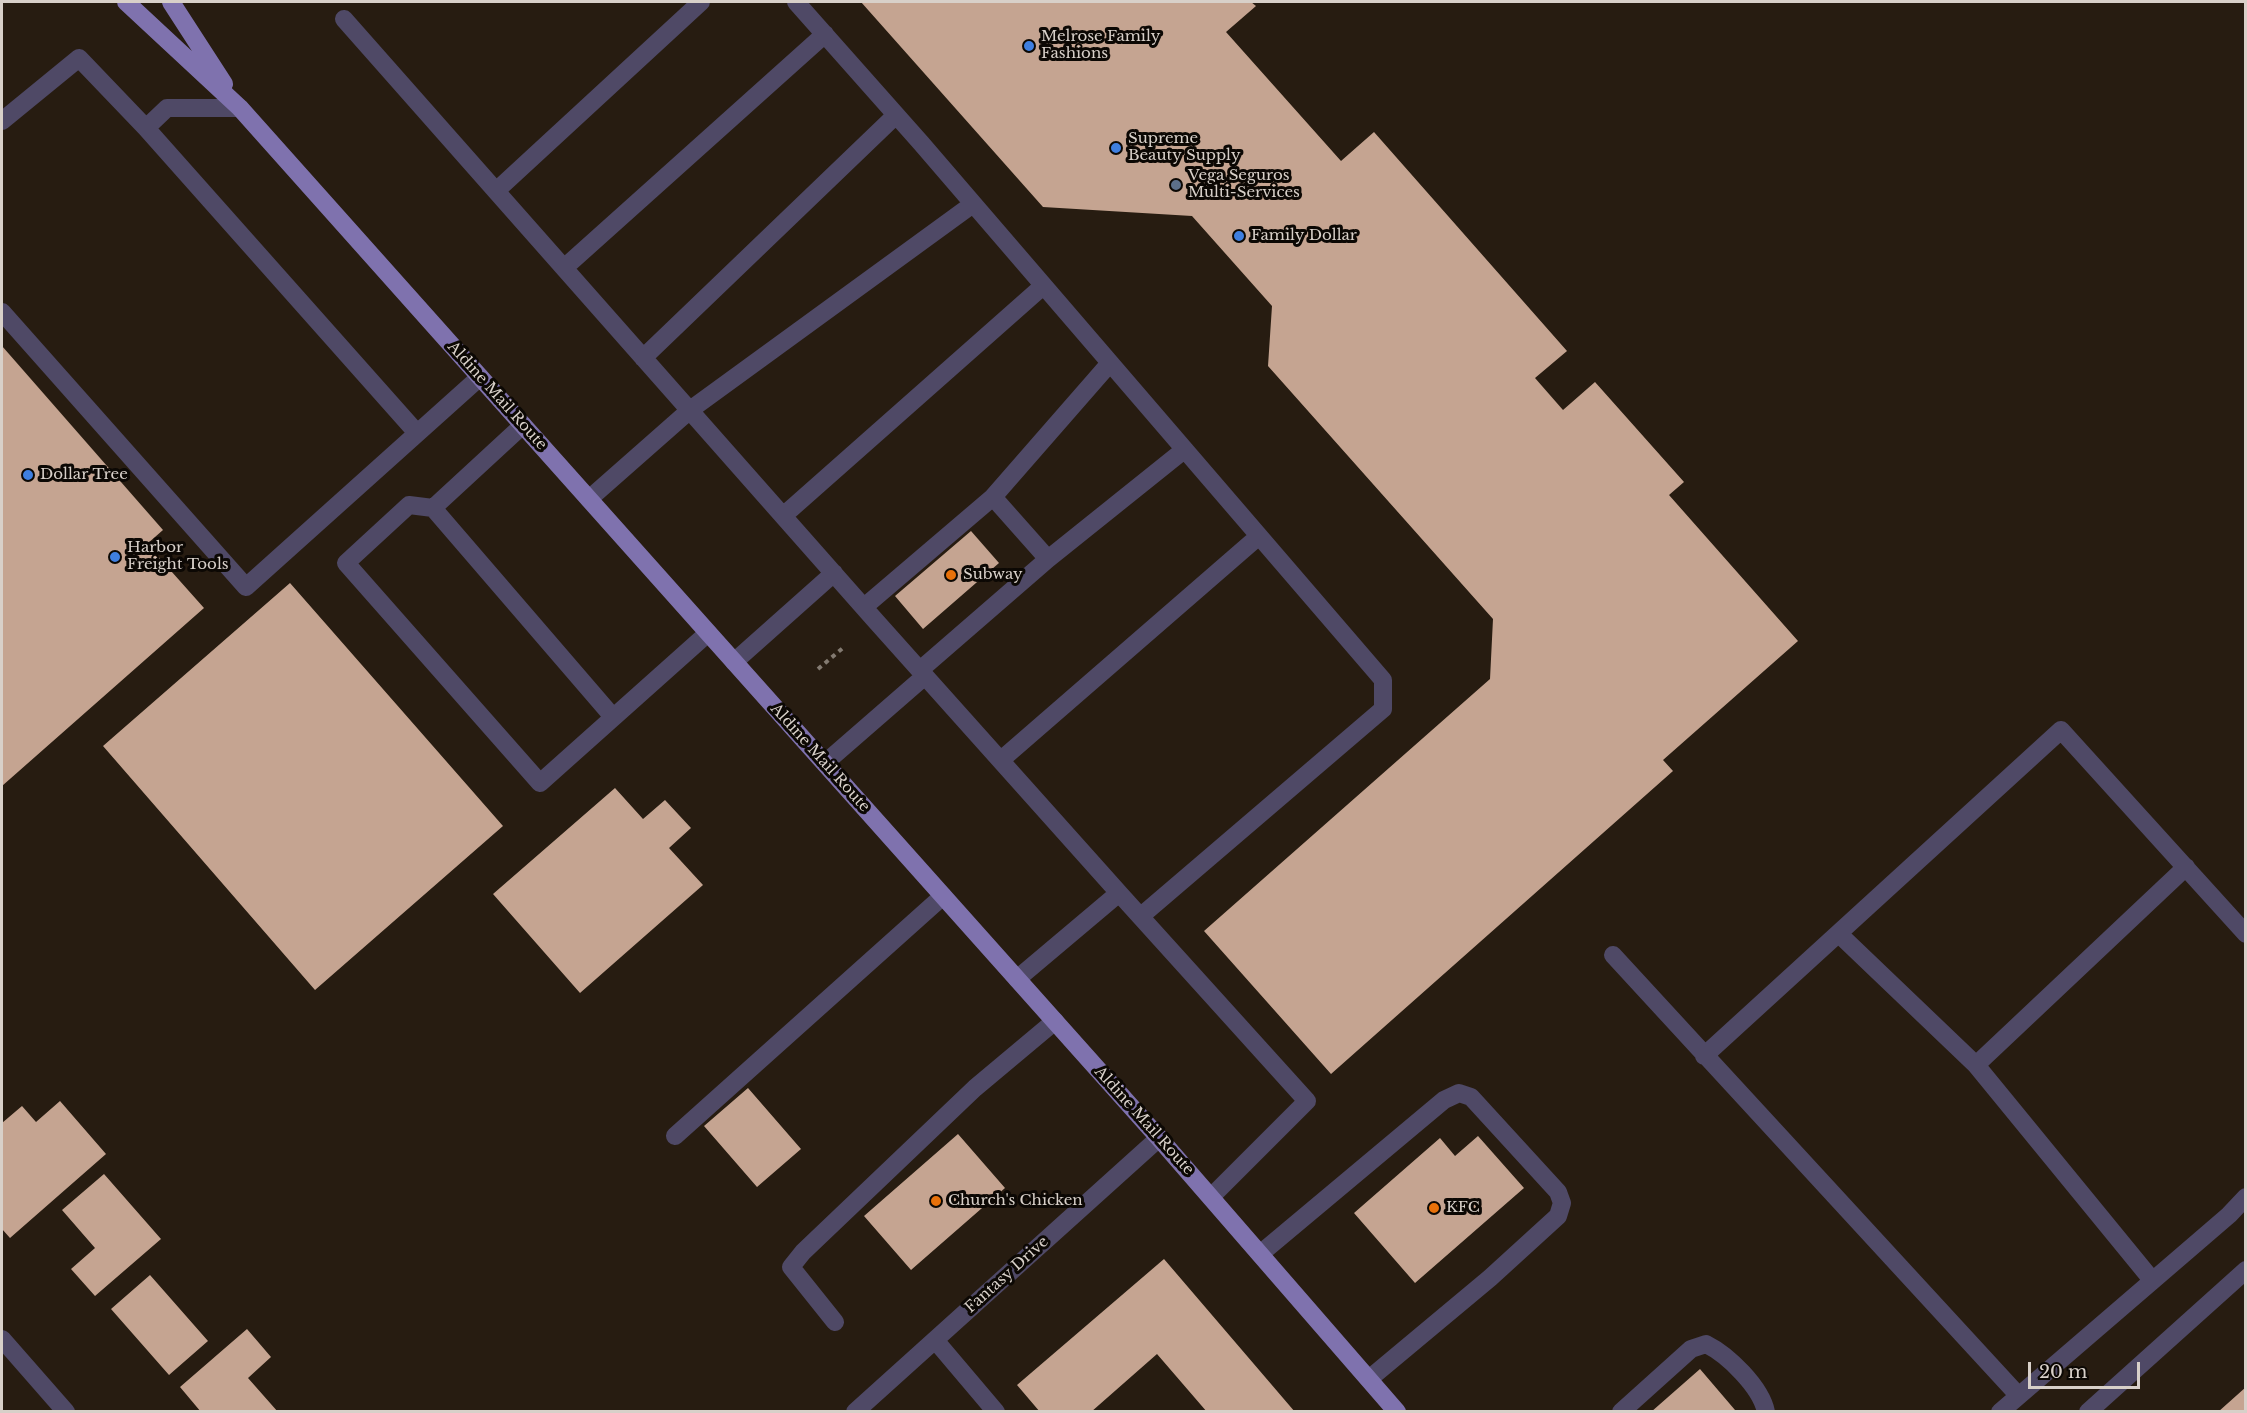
<!DOCTYPE html>
<html>
<head>
<meta charset="utf-8">
<style>
  body { margin:0 }
  #map { position:relative; width:2247px; height:1413px; overflow:hidden; background:#271c11; font-family:"Libre Baskerville",serif }
  canvas { display:block }
  .frame { position:absolute; inset:0; border:3px solid #d8d0c9; pointer-events:none }
  .scale { position:absolute; left:2028px; top:1362px; width:112px; height:27px; box-sizing:border-box; border:3px solid #d8d0c9; border-top:0; padding-left:8px; font-size:18px; line-height:21px; white-space:nowrap; color:#d8d0c9; -webkit-text-stroke:4px #0c0804; paint-order:stroke }
</style>
</head>
<body>
<div id="map">
<canvas width="2247" height="1413"></canvas>
<div class="frame"></div>
<div class="scale">20 m</div>
</div>
<script>
const g = document.querySelector('canvas').getContext('2d');
g.lineJoin = 'round';
function fill(path, color) { g.fillStyle = color; g.fill(path, 'evenodd'); }
function strokePath(path, color, width, dash) { g.strokeStyle = color; g.lineWidth = width; g.lineCap = dash ? 'butt' : 'round'; g.setLineDash(dash || []); g.stroke(path); }
function write(font, color, halo, rows, align = 'center') {
  g.font = font + ' "Libre Baskerville",serif'; g.lineWidth = 6; g.setLineDash([]); g.textBaseline = 'middle'; g.strokeStyle = halo; g.fillStyle = color; for (const [text, x, y, turn = 0] of rows) {
    g.save(); g.translate(x, y); g.rotate((+turn || 0) * Math.PI / 180); g.textAlign = isNaN(turn) ? turn : align; if (halo) g.strokeText(text, 0, 0); g.fillText(text, 0, 0); g.restore();
  }
}
const building = new Path2D(`
  M 861,2 L 1251,2 L 1256,6 L 1226,32 L 1341,161 L 1374,132 L 1567,351 L 1535,378 L 1563,410 L 1595,382 L 1684,482 L 1669,495 L 1798,641 L 1663,760 L 1673,771 L 1331,1074 L 1204,931 L 1490,679 L 1493,619 L 1268,366 L 1272,306 L 1192,216 L 1043,207 Z
  M 2,346 L 163,530 L 147,544 L 204,608 L 2,786 Z
  M 971,531 L 999,563 L 923,629 L 895,596 Z
  M 290,583 L 503,826 L 315,990 L 103,746 Z
  M 615,788 L 643,819 L 665,800 L 691,828 L 669,848 L 703,885 L 580,993 L 493,894 Z
  M 748,1088 L 801,1149 L 757,1187 L 704,1126 Z
  M 60,1101 L 106,1154 L 10,1238 L 2,1229 L 3,1198 L 2,1196 L 2,1123 L 22,1106 L 36,1122 Z
  M 958,1134 L 1005,1188 L 911,1270 L 864,1216 Z
  M 1478,1136 L 1524,1188 L 1415,1283 L 1354,1213 L 1440,1138 L 1455,1156 Z
  M 104,1174 L 161,1239 L 95,1296 L 71,1269 L 95,1248 L 62,1210 Z
  M 1164,1259 L 1295,1412 L 1207,1412 L 1157,1354 L 1091,1412 L 1040,1412 L 1017,1385 Z
  M 150,1275 L 208,1341 L 169,1375 L 111,1309 Z
  M 247,1329 L 271,1357 L 248,1378 L 278,1412 L 201,1412 L 180,1387 Z
  M 1700,1369 L 1735,1410 L 1733,1412 L 1651,1412 Z
  M 2246,1387 L 2246,1412 L 2218,1412 Z`);
const path = new Path2D(`
  M 818,669 L 844,647`);
const minor = new Path2D(`
  M 796,2 L 921,143 L 1383,680 L 1383,709 L 1141,916
  M 344,19 L 874,619 L 1119,893
  M 240,108 L 167,108 L 146,128 L 417,433
  M 2,121 L 79,58 L 146,128
  M 496,191 L 701,2
  M 564,268 L 825,34
  M 2,312 L 246,587 L 480,377
  M 643,358 L 896,115
  M 523,425 L 433,508 L 409,505 L 346,563 L 540,783 L 708,633
  M 993,497 L 1110,363
  M 589,499 L 690,410 L 973,204
  M 433,508 L 613,717
  M 783,516 L 1043,286
  M 1048,559 L 1184,450
  M 864,607 L 993,497 L 1048,559 L 920,670
  M 734,662 L 834,573
  M 1001,760 L 1259,536
  M 825,763 L 925,676
  M 1839,934 L 1976,1065 L 2152,1280
  M 1613,955 L 2018,1395
  M 1017,979 L 1119,893 L 1307,1101 L 1211,1197
  M 1704,1056 L 2061,730 L 2246,934
  M 1976,1065 L 2186,867
  M 675,1136 L 943,896
  M 1260,1254 L 1444,1100 L 1459,1093 L 1471,1097 L 1558,1192 L 1562,1203 L 1558,1216 L 1490,1278 L 1369,1379
  M 835,1322 L 791,1267 L 803,1252 L 975,1088 L 1055,1021
  M 2,1339 L 66,1412
  M 935,1340 L 996,1412
  M 855,1412 L 1159,1138
  M 1621,1412 L 1691,1349 L 1706,1344 C 1728,1355 1761,1387 1766,1412
  M 2000,1412 L 2229,1215 L 2246,1197
  M 2088,1412 L 2246,1270`);
const major = new Path2D(`
  M 126,2 L 240,108 L 1159,1138 L 1397,1412
  M 171,2 L 224,84`);
const markers = [
  [1029,46,6,"#3f7fe0"],
  [1116,148,6,"#3f7fe0"],
  [1176,185,6,"#5c6f8a"],
  [1239,236,6,"#3f7fe0"],
  [28,475,6,"#3f7fe0"],
  [115,557,6,"#3f7fe0"],
  [951,575,6,"#e8710a"],
  [936,1201,6,"#e8710a"],
  [1434,1208,6,"#e8710a"]
];
const poiNames = [
  ["Melrose Family",1041,37],
  ["Fashions",1041,54],
  ["Supreme",1128,139],
  ["Beauty Supply",1128,156],
  ["Vega Seguros",1188,176],
  ["Multi-Services",1188,193],
  ["Family Dollar",1251,236],
  ["Dollar Tree",40,475],
  ["Harbor",127,548],
  ["Freight Tools",127,565],
  ["Subway",963,575],
  ["Church's Chicken",948,1201],
  ["KFC",1446,1208]
];
const streetNames = [
  ["Aldine Mail Route",497,396,48],
  ["Aldine Mail Route",820,758,48],
  ["Aldine Mail Route",1144,1121,48],
  ["Fantasy Drive",1007,1275,-42]
];
fill(building, '#c5a491');
strokePath(path, '#837a71', 4, [4.5, 4.5]);
strokePath(minor, '#4f4966', 18);
strokePath(major, '#7f72ae', 18);
for (const [x, y, r, color] of markers) { const dot = new Path2D(); dot.arc(x, y, r, 0, 2 * Math.PI); g.fillStyle = color; g.fill(dot); strokePath(dot, '#0c0804', 2); }
write('15px', '#d8d0c9', '#0c0804', poiNames, 'left');
write('15px', '#d8d0c9', '#0c0804', streetNames);
</script>
</body>
</html>
